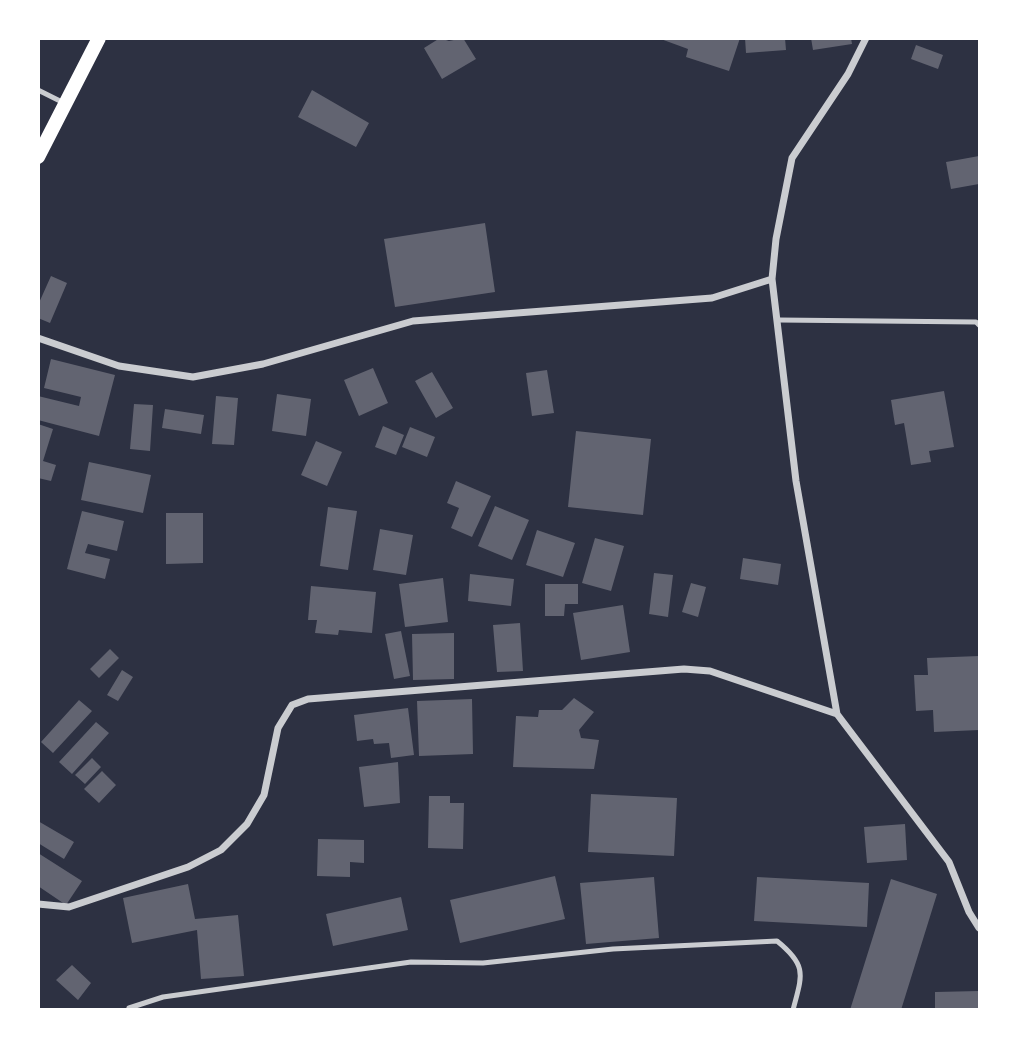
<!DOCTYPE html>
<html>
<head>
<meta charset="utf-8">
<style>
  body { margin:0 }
  #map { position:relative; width:1018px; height:1048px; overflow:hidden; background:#2d3142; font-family:"Nunito Sans",sans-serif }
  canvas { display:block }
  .frame { position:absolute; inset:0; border:40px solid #fff; pointer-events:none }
</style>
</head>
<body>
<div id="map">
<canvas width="1018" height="1048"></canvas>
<div class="frame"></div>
</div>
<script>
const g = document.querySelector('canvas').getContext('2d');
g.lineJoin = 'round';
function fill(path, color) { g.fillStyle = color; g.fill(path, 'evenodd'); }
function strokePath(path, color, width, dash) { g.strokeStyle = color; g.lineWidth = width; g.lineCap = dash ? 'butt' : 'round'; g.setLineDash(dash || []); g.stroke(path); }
const building = new Path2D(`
  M 440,38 L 449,41 L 463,38 L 476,59 L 442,79 L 424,48 Z
  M 658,38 L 740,38 L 729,71 L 686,57 L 688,49 Z
  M 745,38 L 785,38 L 786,50 L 746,53 Z
  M 811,38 L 851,38 L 852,44 L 813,50 Z
  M 916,45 L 943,55 L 938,69 L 911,59 Z
  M 312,90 L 369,123 L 356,147 L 298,117 Z
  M 979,156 L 979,184 L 951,189 L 946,162 Z
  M 485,223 L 495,292 L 395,307 L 384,239 Z
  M 51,276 L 67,283 L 50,323 L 38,318 L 38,305 Z
  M 51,359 L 115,375 L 99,436 L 38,420 L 38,396 L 79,406 L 81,397 L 44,388 Z
  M 373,368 L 388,403 L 359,416 L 344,380 Z
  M 547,370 L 554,413 L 532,416 L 526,373 Z
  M 432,372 L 453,408 L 436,418 L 415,381 Z
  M 944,391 L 954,447 L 929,451 L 931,462 L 911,465 L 904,423 L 895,425 L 891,400 Z
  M 277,394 L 311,399 L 306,436 L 272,431 Z
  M 216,396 L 238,398 L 234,445 L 212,444 Z
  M 134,404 L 153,405 L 150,451 L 130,449 Z
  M 165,409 L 204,415 L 201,434 L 162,428 Z
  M 38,424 L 53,429 L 43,461 L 56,465 L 51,481 L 38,478 Z
  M 383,426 L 404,435 L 396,455 L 375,447 Z
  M 410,427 L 435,437 L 427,457 L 402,447 Z
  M 576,431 L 651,439 L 643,515 L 568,507 Z
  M 316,441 L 342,452 L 327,486 L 301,475 Z
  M 89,462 L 151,475 L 143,513 L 81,500 Z
  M 456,481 L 491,496 L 472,537 L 451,528 L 459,508 L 447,503 Z
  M 495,506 L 529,520 L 512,560 L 478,546 Z
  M 328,507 L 357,511 L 348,570 L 320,566 Z
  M 82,511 L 124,521 L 117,551 L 88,544 L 85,553 L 110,559 L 105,579 L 67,569 Z
  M 166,513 L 203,513 L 203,563 L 166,564 Z
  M 380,529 L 413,535 L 406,575 L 373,570 Z
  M 537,530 L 575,543 L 563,577 L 526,565 Z
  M 595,538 L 624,546 L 611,591 L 582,583 Z
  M 743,558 L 781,564 L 778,585 L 740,579 Z
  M 654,573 L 673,575 L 668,617 L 649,614 Z
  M 470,574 L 514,579 L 511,606 L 468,601 Z
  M 443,578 L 448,622 L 405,627 L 399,584 Z
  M 691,583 L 706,587 L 698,617 L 682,612 Z
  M 545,584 L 578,584 L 578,604 L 565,604 L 564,616 L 545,616 Z
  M 311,586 L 376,592 L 372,633 L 339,630 L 338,635 L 315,633 L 317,620 L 308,620 Z
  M 623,605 L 630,652 L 581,660 L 573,613 Z
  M 520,623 L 523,671 L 497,672 L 493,625 Z
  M 401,631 L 410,676 L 394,679 L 385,634 Z
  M 454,633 L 454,679 L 413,680 L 412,634 Z
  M 110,649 L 119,658 L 99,678 L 90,669 Z
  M 979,656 L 979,730 L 934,732 L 933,710 L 916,711 L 914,675 L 928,675 L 927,658 Z
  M 122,670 L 133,677 L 118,701 L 107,695 Z
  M 574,698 L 594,712 L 579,730 L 581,738 L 599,740 L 594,769 L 513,767 L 516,716 L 538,717 L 539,710 L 562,710 Z
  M 472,699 L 473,754 L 419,756 L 417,701 Z
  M 79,700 L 92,711 L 53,753 L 41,742 Z
  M 408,708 L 414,755 L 391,758 L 389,743 L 374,744 L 373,739 L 357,741 L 354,715 Z
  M 96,722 L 109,733 L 72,774 L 59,762 Z
  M 92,758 L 101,767 L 85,784 L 75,775 Z
  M 398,762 L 400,803 L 364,807 L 359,767 Z
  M 102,771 L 116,785 L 99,803 L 84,789 Z
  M 591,794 L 677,798 L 674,856 L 588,852 Z
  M 429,796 L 450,796 L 450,803 L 464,803 L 463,849 L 428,848 Z
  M 38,821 L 74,842 L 64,859 L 38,843 Z
  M 905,824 L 907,860 L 867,863 L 864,827 Z
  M 318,839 L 364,840 L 364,863 L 350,862 L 350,877 L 317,876 Z
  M 38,853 L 82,881 L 66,905 L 38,886 Z
  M 555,876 L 565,919 L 460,943 L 450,900 Z
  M 654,877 L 659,938 L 586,944 L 580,883 Z
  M 757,877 L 869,883 L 867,927 L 754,921 Z
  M 891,879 L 937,894 L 901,1010 L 850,1010 Z
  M 188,884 L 195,919 L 238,915 L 244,976 L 201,979 L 197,930 L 132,943 L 123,898 Z
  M 401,897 L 408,930 L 333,946 L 326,914 Z
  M 72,965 L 91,983 L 78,1000 L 56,980 Z
  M 979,991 L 979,1010 L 935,1010 L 935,992 Z`);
const service = new Path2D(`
  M 38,90 L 64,103
  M 779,320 L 976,322 L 979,325
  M 129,1008 L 163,997 L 411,962 L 483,963 L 613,949 L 777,941 C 808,966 802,975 793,1010`);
const minor = new Path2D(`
  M 38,338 L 119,366 L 193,377 L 263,364 L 413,321 L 712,298 L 772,279
  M 837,714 L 796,481 L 772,279 L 776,239 L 792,158 L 848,74 L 866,38
  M 38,904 L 69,907 L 188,867 L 221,850 L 247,824 L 264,795 L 278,728 L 292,705 L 308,699 L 684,669 L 710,671 L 837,714 L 949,862 L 969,912 L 979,928`);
const secondary = new Path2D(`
  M 38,157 L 99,38`);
fill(building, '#626471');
strokePath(service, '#caccd0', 5);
strokePath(minor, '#caccd0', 7);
strokePath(secondary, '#fff', 14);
</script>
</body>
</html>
